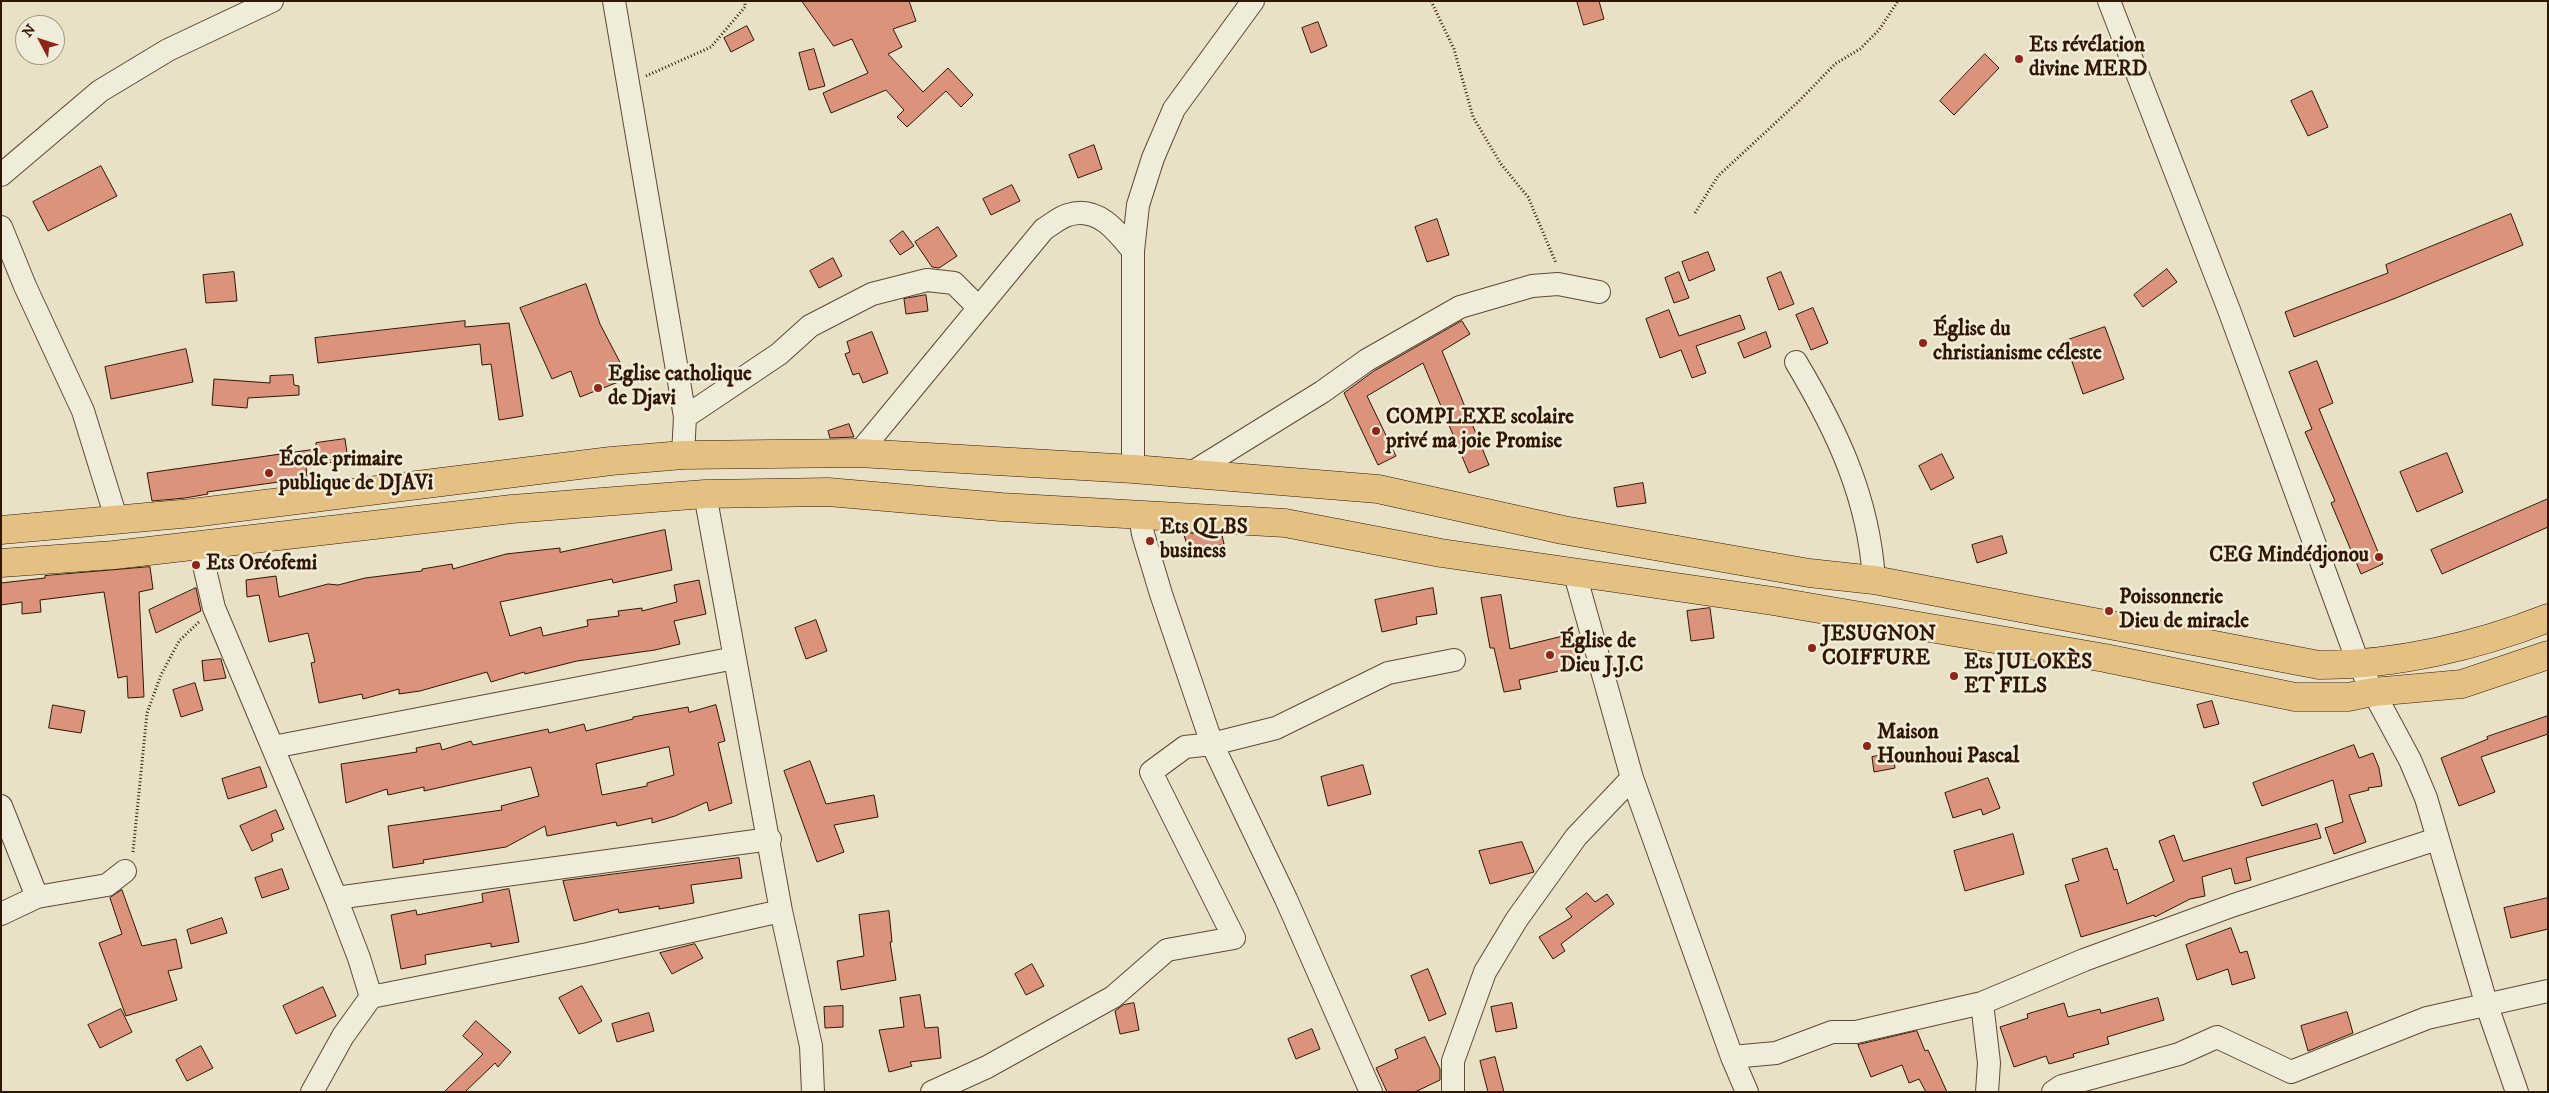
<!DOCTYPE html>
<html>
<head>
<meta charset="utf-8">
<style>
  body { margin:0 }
  #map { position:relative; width:2549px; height:1093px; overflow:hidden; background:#e8e1c6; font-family:"IM FELL DW Pica",serif }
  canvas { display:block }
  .frame { position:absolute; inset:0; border:2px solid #311604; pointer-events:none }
  .north { position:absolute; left:15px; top:15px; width:50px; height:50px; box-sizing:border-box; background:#f0ecda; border:1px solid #a49684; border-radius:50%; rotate:310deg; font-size:14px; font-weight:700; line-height:20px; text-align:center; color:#311604 }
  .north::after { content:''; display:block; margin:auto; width:18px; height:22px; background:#8f2418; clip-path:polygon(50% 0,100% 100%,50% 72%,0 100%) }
</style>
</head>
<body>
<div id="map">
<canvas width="2549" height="1093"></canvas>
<div class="frame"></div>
<div class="north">N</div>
</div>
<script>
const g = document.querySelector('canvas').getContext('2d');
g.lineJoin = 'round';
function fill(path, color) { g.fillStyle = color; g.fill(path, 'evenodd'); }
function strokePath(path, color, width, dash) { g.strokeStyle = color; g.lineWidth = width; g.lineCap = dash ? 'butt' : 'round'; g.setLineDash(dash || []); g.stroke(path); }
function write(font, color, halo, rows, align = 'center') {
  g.font = font + ' "IM FELL DW Pica",serif'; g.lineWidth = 5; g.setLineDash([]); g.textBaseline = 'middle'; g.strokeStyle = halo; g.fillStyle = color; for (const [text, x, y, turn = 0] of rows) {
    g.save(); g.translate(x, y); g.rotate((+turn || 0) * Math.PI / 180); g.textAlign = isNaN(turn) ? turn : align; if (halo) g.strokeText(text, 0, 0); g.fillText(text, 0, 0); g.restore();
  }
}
const building = new Path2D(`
  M 802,1 L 909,1 L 916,21 L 893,29 L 902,47 L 888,54 L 923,92 L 948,68 L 973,95 L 961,107 L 946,91 L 907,127 L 897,117 L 904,110 L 886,90 L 831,113 L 823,93 L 868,73 L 852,39 L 834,46 Z
  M 1577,1 L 1599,1 L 1604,19 L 1584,25 Z
  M 1318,22 L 1327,46 L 1311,53 L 1302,28 Z
  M 747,26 L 754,40 L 731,52 L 724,38 Z
  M 814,49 L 825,86 L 809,90 L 799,53 Z
  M 1985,54 L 1999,68 L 1954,115 L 1940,101 Z
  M 2312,91 L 2328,127 L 2308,136 L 2291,101 Z
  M 1094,145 L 1102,169 L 1078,178 L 1069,155 Z
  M 101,166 L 117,196 L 48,231 L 33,202 Z
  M 1012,185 L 1020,201 L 991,215 L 983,199 Z
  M 2511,214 L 2523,245 L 2396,298 L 2294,337 L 2285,312 L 2388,273 L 2386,265 Z
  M 1437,219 L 1449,255 L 1427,262 L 1415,227 Z
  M 938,227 L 957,256 L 939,268 L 932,267 L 915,242 Z
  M 903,231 L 914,246 L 900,255 L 890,241 Z
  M 1708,252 L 1715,270 L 1689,281 L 1682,262 Z
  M 833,258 L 842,276 L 819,288 L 810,271 Z
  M 2167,269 L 2177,282 L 2143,307 L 2134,295 Z
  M 234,272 L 237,301 L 206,303 L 203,275 Z
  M 1679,272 L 1689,298 L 1674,303 L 1665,278 Z
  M 1781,272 L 1794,304 L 1779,310 L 1767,278 Z
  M 586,284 L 600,324 L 624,370 L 618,373 L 621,381 L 580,397 L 571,371 L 552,379 L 520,308 Z
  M 926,295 L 928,311 L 906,314 L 904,299 Z
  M 1813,308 L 1828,343 L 1811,350 L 1796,315 Z
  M 1669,310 L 1679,336 L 1740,315 L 1745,329 L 1696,346 L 1706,373 L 1692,378 L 1681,350 L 1660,358 L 1646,319 Z
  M 465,321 L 465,327 L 509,323 L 523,416 L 499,420 L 491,364 L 482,365 L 480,344 L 318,363 L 315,338 Z
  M 1462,321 L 1470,334 L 1442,351 L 1489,465 L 1469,473 L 1423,363 L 1367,396 L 1396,456 L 1378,465 L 1344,393 L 1374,371 Z
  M 2105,327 L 2124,379 L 2083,394 L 2065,341 Z
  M 872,332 L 888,373 L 863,383 L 859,373 L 853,375 L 845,354 L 850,352 L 847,342 Z
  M 1766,332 L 1771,347 L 1744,358 L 1738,343 Z
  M 186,349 L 193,382 L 111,399 L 105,367 Z
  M 2317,361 L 2333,403 L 2319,409 L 2383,564 L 2361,574 L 2331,503 L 2335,501 L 2305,432 L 2312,429 L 2289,372 Z
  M 293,375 L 294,385 L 299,386 L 299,395 L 248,398 L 247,408 L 212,405 L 214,379 L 270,383 L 270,376 Z
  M 849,424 L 854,437 L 830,438 L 828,431 Z
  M 345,439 L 348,460 L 306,466 L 307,478 L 207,492 L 208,494 L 185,498 L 152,501 L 147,473 L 316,449 L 316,443 Z
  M 2447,453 L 2463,492 L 2417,512 L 2400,472 Z
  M 1942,454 L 1954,478 L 1931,490 L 1919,466 Z
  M 1643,483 L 1646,503 L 1617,507 L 1614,488 Z
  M 2548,499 L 2548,527 L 2442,574 L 2431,550 Z
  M 665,530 L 672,570 L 613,583 L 612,579 L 500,602 L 510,636 L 541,627 L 543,636 L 588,626 L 587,620 L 619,616 L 618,611 L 642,608 L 642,611 L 677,602 L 674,585 L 699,580 L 706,614 L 674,621 L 680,644 L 655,650 L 577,661 L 525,674 L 524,672 L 491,682 L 487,672 L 420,691 L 399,694 L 399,689 L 363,699 L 362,694 L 319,703 L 311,663 L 315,662 L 308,633 L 269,642 L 259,595 L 247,597 L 246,580 L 276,576 L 279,597 L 328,584 L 338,585 L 365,578 L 422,571 L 422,569 L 452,564 L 453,569 L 506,554 L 560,548 L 560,552 Z
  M 1191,533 L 1222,535 L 1224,544 L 1190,554 L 1184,535 Z
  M 2002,536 L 2007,553 L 1977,563 L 1972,545 Z
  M 150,567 L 153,589 L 139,592 L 144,697 L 128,698 L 127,676 L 118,678 L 104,592 L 40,600 L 41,612 L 22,614 L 22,602 L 1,605 L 1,583 L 45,578 L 45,576 Z
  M 196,588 L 201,611 L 156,633 L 149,610 Z
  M 1433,588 L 1437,614 L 1416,617 L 1417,624 L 1382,632 L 1375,600 Z
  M 1501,595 L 1510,649 L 1575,633 L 1582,666 L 1519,680 L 1521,689 L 1504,692 L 1494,648 L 1490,648 L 1481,598 Z
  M 1710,608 L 1714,638 L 1691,641 L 1687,611 Z
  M 816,620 L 827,651 L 806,659 L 795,628 Z
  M 221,659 L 226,678 L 204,681 L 202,661 Z
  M 195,683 L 203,710 L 181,717 L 173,690 Z
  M 2212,701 L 2219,724 L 2204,728 L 2197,705 Z
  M 53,705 L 85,711 L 81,733 L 49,728 Z
  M 716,705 L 725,741 L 718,743 L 732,803 L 709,811 L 707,802 L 675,816 L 652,823 L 652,818 L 617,826 L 616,822 L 547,836 L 545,826 L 506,847 L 423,860 L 424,863 L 393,868 L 388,826 L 502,810 L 501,806 L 539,796 L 531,767 L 424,791 L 424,787 L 388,795 L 387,789 L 346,803 L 341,764 L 417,752 L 416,748 L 440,743 L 442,750 L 471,741 L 473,745 L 548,729 L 549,733 L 584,724 L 586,731 L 633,719 L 633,717 L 688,707 L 689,712 ZM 669,747 L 674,775 L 647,783 L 647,786 L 602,795 L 596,764 Z
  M 2548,716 L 2548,734 L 2481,757 L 2495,792 L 2459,806 L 2441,758 L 2488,739 L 2487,737 Z
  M 2354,745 L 2359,758 L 2373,753 L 2379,768 L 2382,786 L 2368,788 L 2369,790 L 2349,795 L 2366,842 L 2334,854 L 2325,828 L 2343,822 L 2333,780 L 2262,806 L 2253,783 Z
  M 1893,753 L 1895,768 L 1874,772 L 1872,757 Z
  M 810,761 L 826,804 L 874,795 L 878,817 L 834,825 L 844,852 L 817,862 L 784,771 Z
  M 1363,765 L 1371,794 L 1328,806 L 1321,777 Z
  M 260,767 L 267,787 L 228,799 L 222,779 Z
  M 1988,778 L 2000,808 L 1983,815 L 1981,809 L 1953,818 L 1945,793 Z
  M 276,810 L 284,829 L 271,834 L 273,841 L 252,851 L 240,826 Z
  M 2317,824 L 2321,838 L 2246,858 L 2251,880 L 2235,884 L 2231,868 L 2202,877 L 2205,896 L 2190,899 L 2155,917 L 2154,915 L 2081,937 L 2065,885 L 2079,881 L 2072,859 L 2107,848 L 2114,870 L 2117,869 L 2127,904 L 2174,881 L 2159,841 L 2174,835 L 2183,861 Z
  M 2013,834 L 2024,874 L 1965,891 L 1954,851 Z
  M 1522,842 L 1534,872 L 1490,884 L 1479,851 Z
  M 739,858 L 742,878 L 691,885 L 694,903 L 659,909 L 659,906 L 619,913 L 618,909 L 574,921 L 563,881 Z
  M 282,869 L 289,889 L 262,898 L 255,878 Z
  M 509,889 L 519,942 L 491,947 L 491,943 L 425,955 L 426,964 L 401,969 L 391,915 L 416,910 L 417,915 L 483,902 L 482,894 Z
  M 122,890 L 142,946 L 176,939 L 182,968 L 168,971 L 177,1000 L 126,1016 L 99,943 L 122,934 L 110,898 Z
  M 1587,893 L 1595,902 L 1607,894 L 1614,904 L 1561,944 L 1565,951 L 1553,959 L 1539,937 L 1572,917 L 1566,909 Z
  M 2548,898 L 2548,929 L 2511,938 L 2504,908 Z
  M 889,911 L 892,942 L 890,942 L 896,980 L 841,990 L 837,961 L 864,956 L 859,915 Z
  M 222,918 L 227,933 L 191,944 L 187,930 Z
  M 2231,928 L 2240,953 L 2247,951 L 2255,978 L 2232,985 L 2228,969 L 2197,980 L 2186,945 Z
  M 695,944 L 703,958 L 672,974 L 660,953 Z
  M 1032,964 L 1044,986 L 1026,995 L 1015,974 Z
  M 1428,969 L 1446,1014 L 1429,1021 L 1411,976 Z
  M 582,986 L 602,1021 L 579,1034 L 559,998 Z
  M 323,987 L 336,1016 L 296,1034 L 283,1006 Z
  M 920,995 L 925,1028 L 938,1027 L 941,1058 L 910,1062 L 912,1066 L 889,1072 L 879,1030 L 904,1027 L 900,998 Z
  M 2158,998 L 2164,1020 L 2107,1037 L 2109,1044 L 2073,1054 L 2074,1057 L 2049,1064 L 2046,1056 L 2014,1067 L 2000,1027 L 2028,1018 L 2027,1014 L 2064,1003 L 2068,1017 L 2100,1009 L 2101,1013 Z
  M 1134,1003 L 1139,1030 L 1120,1034 L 1115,1011 L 1123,1005 Z
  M 1512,1003 L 1517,1028 L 1496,1032 L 1491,1007 Z
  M 843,1006 L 843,1027 L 825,1028 L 824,1007 Z
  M 121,1009 L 132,1032 L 100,1048 L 88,1025 Z
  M 2347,1012 L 2353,1033 L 2308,1051 L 2301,1026 Z
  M 649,1013 L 654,1031 L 617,1042 L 612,1024 Z
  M 476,1021 L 511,1052 L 498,1067 L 495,1063 L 465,1092 L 444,1092 L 483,1054 L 463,1036 Z
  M 1312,1029 L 1320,1049 L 1296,1059 L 1288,1039 Z
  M 1917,1031 L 1925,1051 L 1928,1050 L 1947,1092 L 1926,1092 L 1919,1079 L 1909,1083 L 1902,1065 L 1871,1077 L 1858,1045 Z
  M 1425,1037 L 1440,1069 L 1440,1080 L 1415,1092 L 1387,1092 L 1376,1068 L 1398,1058 L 1395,1050 Z
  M 201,1046 L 213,1068 L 187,1081 L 176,1060 Z
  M 1495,1057 L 1504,1092 L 1488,1092 L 1480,1061 Z`);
const path = new Path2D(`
  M 1431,1 L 1454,49 L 1473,117 L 1501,164 L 1528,197 L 1556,263
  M 646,76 L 711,47 L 745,7 L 745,1
  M 1695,213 L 1718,176 L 1798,102 L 1835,64 L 1860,49 L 1879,30 L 1898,1
  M 133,852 L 147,713 L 161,675 L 179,641 L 199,622`);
const minor = new Path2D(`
  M 614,1 L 685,417 L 683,455
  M 2109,1 L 2229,310 L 2359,665 L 2410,760 L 2426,798 L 2487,1006 L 2517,1092
  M 1,175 L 100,91 L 168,50 L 272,1
  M 1,227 L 25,286 L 83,411 L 117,521
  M 1796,362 C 1837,431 1869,498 1874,580
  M 685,417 L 779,354 L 810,326 L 872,294 L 927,280 L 954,283 L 978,307
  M 859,453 L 1044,229 C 1051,225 1060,217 1068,215 C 1097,205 1117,231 1133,251
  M 1133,469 L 1133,251 L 1138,205 L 1153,158 L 1174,109 L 1253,1
  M 1188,475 L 1322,392 L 1367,360 L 1460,307 L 1532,286 L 1558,284 L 1599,292
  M 705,494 L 781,911 L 811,1046 L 813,1092
  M 1140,516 L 1143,534 L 1161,594 L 1212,744 L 1286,899 L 1371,1092
  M 199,544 L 214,608 L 336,898 L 359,958 L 371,997
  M 1575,574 L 1632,778 L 1732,1057 L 1747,1092
  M 273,747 L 735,658
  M 1,806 L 37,897
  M 336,898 L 770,839
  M 1,914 L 37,897 L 107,885 L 125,871
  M 1982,1003 L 1989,1063 L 1987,1092
  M 1732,1057 L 1776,1053 L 1832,1032 L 1856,1032 L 1982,1003 L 2084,960 L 2234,905 L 2437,839
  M 312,1092 L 343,1036 L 371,997 L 588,954 L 781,911
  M 932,1092 L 987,1067 L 1113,997 L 1167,950 L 1234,938 L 1151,772 L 1185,747 L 1212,744 L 1276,728 L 1388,673 L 1454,660
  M 1453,1092 L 1453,1061 L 1485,972 L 1517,919 L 1576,837 L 1632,778
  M 2053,1092 L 2062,1086 L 2179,1054 L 2217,1037 L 2291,1072 L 2427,1018 L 2548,991`);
const major = new Path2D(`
  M 1,530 L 192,513 L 611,461 L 683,455 L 859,453 L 1133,469 L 1378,489 L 1563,530 L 1809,573 L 1874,580 L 2319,665 C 2396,665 2477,646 2548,618
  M 1,563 L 114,555 L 512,509 L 705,494 L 828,492 L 1001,507 L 1285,523 L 1441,553 L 1773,601 L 2105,658 L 2295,697 L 2348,697 L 2373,692 L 2462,684 L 2548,655`);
const markers = [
  [2019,59,5,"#8f2418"],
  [1923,343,5,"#8f2418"],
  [598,388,5,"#8f2418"],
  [1376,431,5,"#8f2418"],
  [269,473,5,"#8f2418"],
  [1150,541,5,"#8f2418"],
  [2379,557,5,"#8f2418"],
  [196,565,5,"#8f2418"],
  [2109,611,5,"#8f2418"],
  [1812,648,5,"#8f2418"],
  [1550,655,5,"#8f2418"],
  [1954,676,5,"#8f2418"],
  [1867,746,5,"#8f2418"]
];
const poiNames = [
  ["Ets révélation",2029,47],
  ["divine MERD",2029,71],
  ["Église du",1933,331],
  ["christianisme céleste",1933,355],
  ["Eglise catholique",608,376],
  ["de Djavi",608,400],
  ["COMPLEXE scolaire",1386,419],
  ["privé ma joie Promise",1386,443],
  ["École primaire",279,461],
  ["publique de DJAVi",279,485],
  ["Ets QLBS",1160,529],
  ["business",1160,553],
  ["CEG Mindédjonou",2369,557,"right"],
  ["Ets Oréofemi",206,565],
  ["Poissonnerie",2119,599],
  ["Dieu de miracle",2119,623],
  ["JESUGNON",1822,636],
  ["COIFFURE",1822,660],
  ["Église de",1560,643],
  ["Dieu J.J.C",1560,667],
  ["Ets JULOKÈS",1964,664],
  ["ET FILS",1964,688],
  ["Maison",1877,734],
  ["Hounhoui Pascal",1877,758]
];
fill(building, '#db937b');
strokePath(building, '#311604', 1);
strokePath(minor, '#5f4934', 24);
strokePath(major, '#311604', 29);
strokePath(path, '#311604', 3, [1, 2.5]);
strokePath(minor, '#f0ecda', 22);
strokePath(major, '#e4c083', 28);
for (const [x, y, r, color] of markers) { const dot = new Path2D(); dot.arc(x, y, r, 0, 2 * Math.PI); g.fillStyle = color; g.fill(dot); strokePath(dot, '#f0ecda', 2); }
write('bold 21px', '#311604', '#f0ecda', poiNames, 'left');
</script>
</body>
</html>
